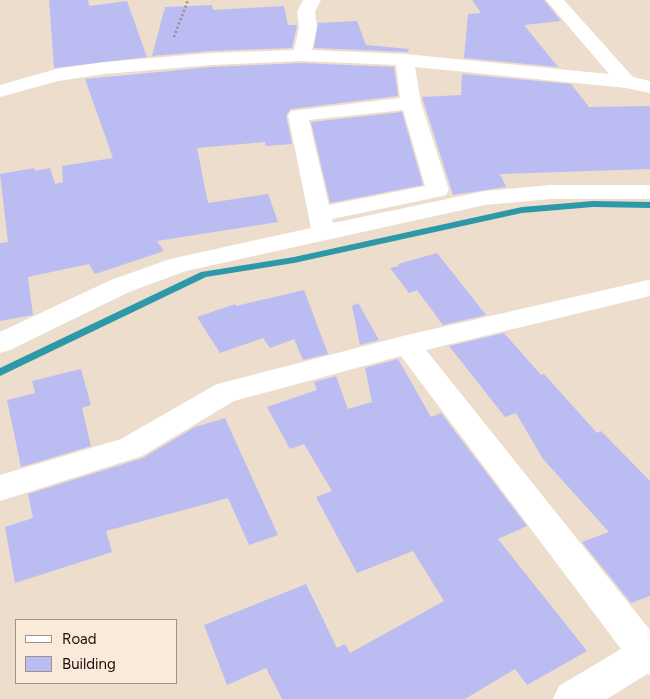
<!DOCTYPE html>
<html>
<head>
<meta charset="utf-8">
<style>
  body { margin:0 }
  #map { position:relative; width:650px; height:699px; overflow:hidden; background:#edddcd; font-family:Figtree,sans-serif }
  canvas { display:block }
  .legend { position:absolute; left:15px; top:619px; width:162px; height:65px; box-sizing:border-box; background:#faeada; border:1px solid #9f9387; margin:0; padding:6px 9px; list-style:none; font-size:15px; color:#16110b }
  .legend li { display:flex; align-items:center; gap:10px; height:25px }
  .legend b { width:25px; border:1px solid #9f9387 }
</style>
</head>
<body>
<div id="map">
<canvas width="650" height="699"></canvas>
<ul class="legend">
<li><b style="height:6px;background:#fff"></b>Road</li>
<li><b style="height:14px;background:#bbbcf2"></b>Building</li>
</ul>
</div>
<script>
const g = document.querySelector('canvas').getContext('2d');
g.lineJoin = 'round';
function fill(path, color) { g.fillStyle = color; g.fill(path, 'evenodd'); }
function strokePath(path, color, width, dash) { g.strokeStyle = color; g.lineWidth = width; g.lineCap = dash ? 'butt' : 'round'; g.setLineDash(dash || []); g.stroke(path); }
const stream = new Path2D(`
  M 593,201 L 650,202 L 650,208 L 593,207 L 522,213 L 294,263 L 206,277 L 0,376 L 0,368 L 201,272 L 294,257 L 522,207 Z`);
const building = new Path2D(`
  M 49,0 L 88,0 L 89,6 L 127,1 L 147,57 L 54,68 Z
  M 472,0 L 544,0 L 561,21 L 524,25 L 558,67 L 464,58 L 468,14 L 481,13 Z
  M 212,5 L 213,10 L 284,6 L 288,25 L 297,25 L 292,48 L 211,51 L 152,56 L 165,7 Z
  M 357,21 L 366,45 L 409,49 L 408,52 L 314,48 L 318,23 Z
  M 302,63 L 394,67 L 398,96 L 291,109 L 286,115 L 292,144 L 266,146 L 265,142 L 197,148 L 208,203 L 268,194 L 278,222 L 157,241 L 164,251 L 95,274 L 89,264 L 28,277 L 33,315 L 0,321 L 0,243 L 8,242 L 0,174 L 34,168 L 35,171 L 50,168 L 55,184 L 63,182 L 62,166 L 113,158 L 85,79 L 211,67 Z
  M 462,74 L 571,84 L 589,107 L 650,106 L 650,169 L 500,174 L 506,187 L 453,195 L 422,97 L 461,95 Z
  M 402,112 L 423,185 L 330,203 L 311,122 Z
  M 437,253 L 486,315 L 443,325 L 417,290 L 409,293 L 390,268 L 399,266 L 398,264 Z
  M 304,290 L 328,354 L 303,360 L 294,339 L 270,348 L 263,338 L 220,353 L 197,317 L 235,304 L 236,306 Z
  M 358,303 L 379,340 L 360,345 L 352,306 Z
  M 504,333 L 541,375 L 544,374 L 597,433 L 601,431 L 650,481 L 650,596 L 631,603 L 582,542 L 609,532 L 543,459 L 516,413 L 505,417 L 449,346 Z
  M 398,359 L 431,417 L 441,413 L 527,526 L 498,539 L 587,651 L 527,685 L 515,669 L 465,699 L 282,699 L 266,668 L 227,685 L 204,625 L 306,584 L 337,648 L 345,644 L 350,653 L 444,601 L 413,551 L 357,573 L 316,497 L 332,491 L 304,444 L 290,449 L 267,407 L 317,390 L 314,382 L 336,376 L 348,409 L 372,402 L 365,368 Z
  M 81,369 L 91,405 L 82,408 L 91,446 L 21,467 L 7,400 L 35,393 L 32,381 Z
  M 225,418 L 278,535 L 249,545 L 228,498 L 106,531 L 112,552 L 15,583 L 5,527 L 33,518 L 28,494 L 143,458 L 195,427 Z`);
const path = new Path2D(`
  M 174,37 L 188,0`);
const minor = new Path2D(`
  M 303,0 L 321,0 L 315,12 L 317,27 L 312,50 L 405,54 L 609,74 L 546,0 L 564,0 L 633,77 L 650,81 L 650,93 L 626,88 L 415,67 L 421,103 L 449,190 L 446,195 L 438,197 L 332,219 L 333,223 L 485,191 L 551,185 L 650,185 L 650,199 L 551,199 L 485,205 L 186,271 L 129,292 L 10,350 L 0,353 L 0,332 L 111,280 L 170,259 L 311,228 L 288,115 L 291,111 L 400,98 L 396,65 L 302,61 L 211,65 L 105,74 L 58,81 L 0,97 L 0,85 L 56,69 L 105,62 L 211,53 L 294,50 L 299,27 L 297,12 ZM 403,110 L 425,186 L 329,205 L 309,120 Z
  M 648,280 L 650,280 L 650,296 L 426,350 L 650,630 L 650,675 L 647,674 L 607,699 L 553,699 L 559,686 L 621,649 L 401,356 L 234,401 L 142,456 L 0,501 L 0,475 L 121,439 L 215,385 L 225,382 L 407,335 Z`);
fill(stream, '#2d99a8');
fill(building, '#bbbcf2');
strokePath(path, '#9c9084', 2.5, [2, 2.5]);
fill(minor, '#fff');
</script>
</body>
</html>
